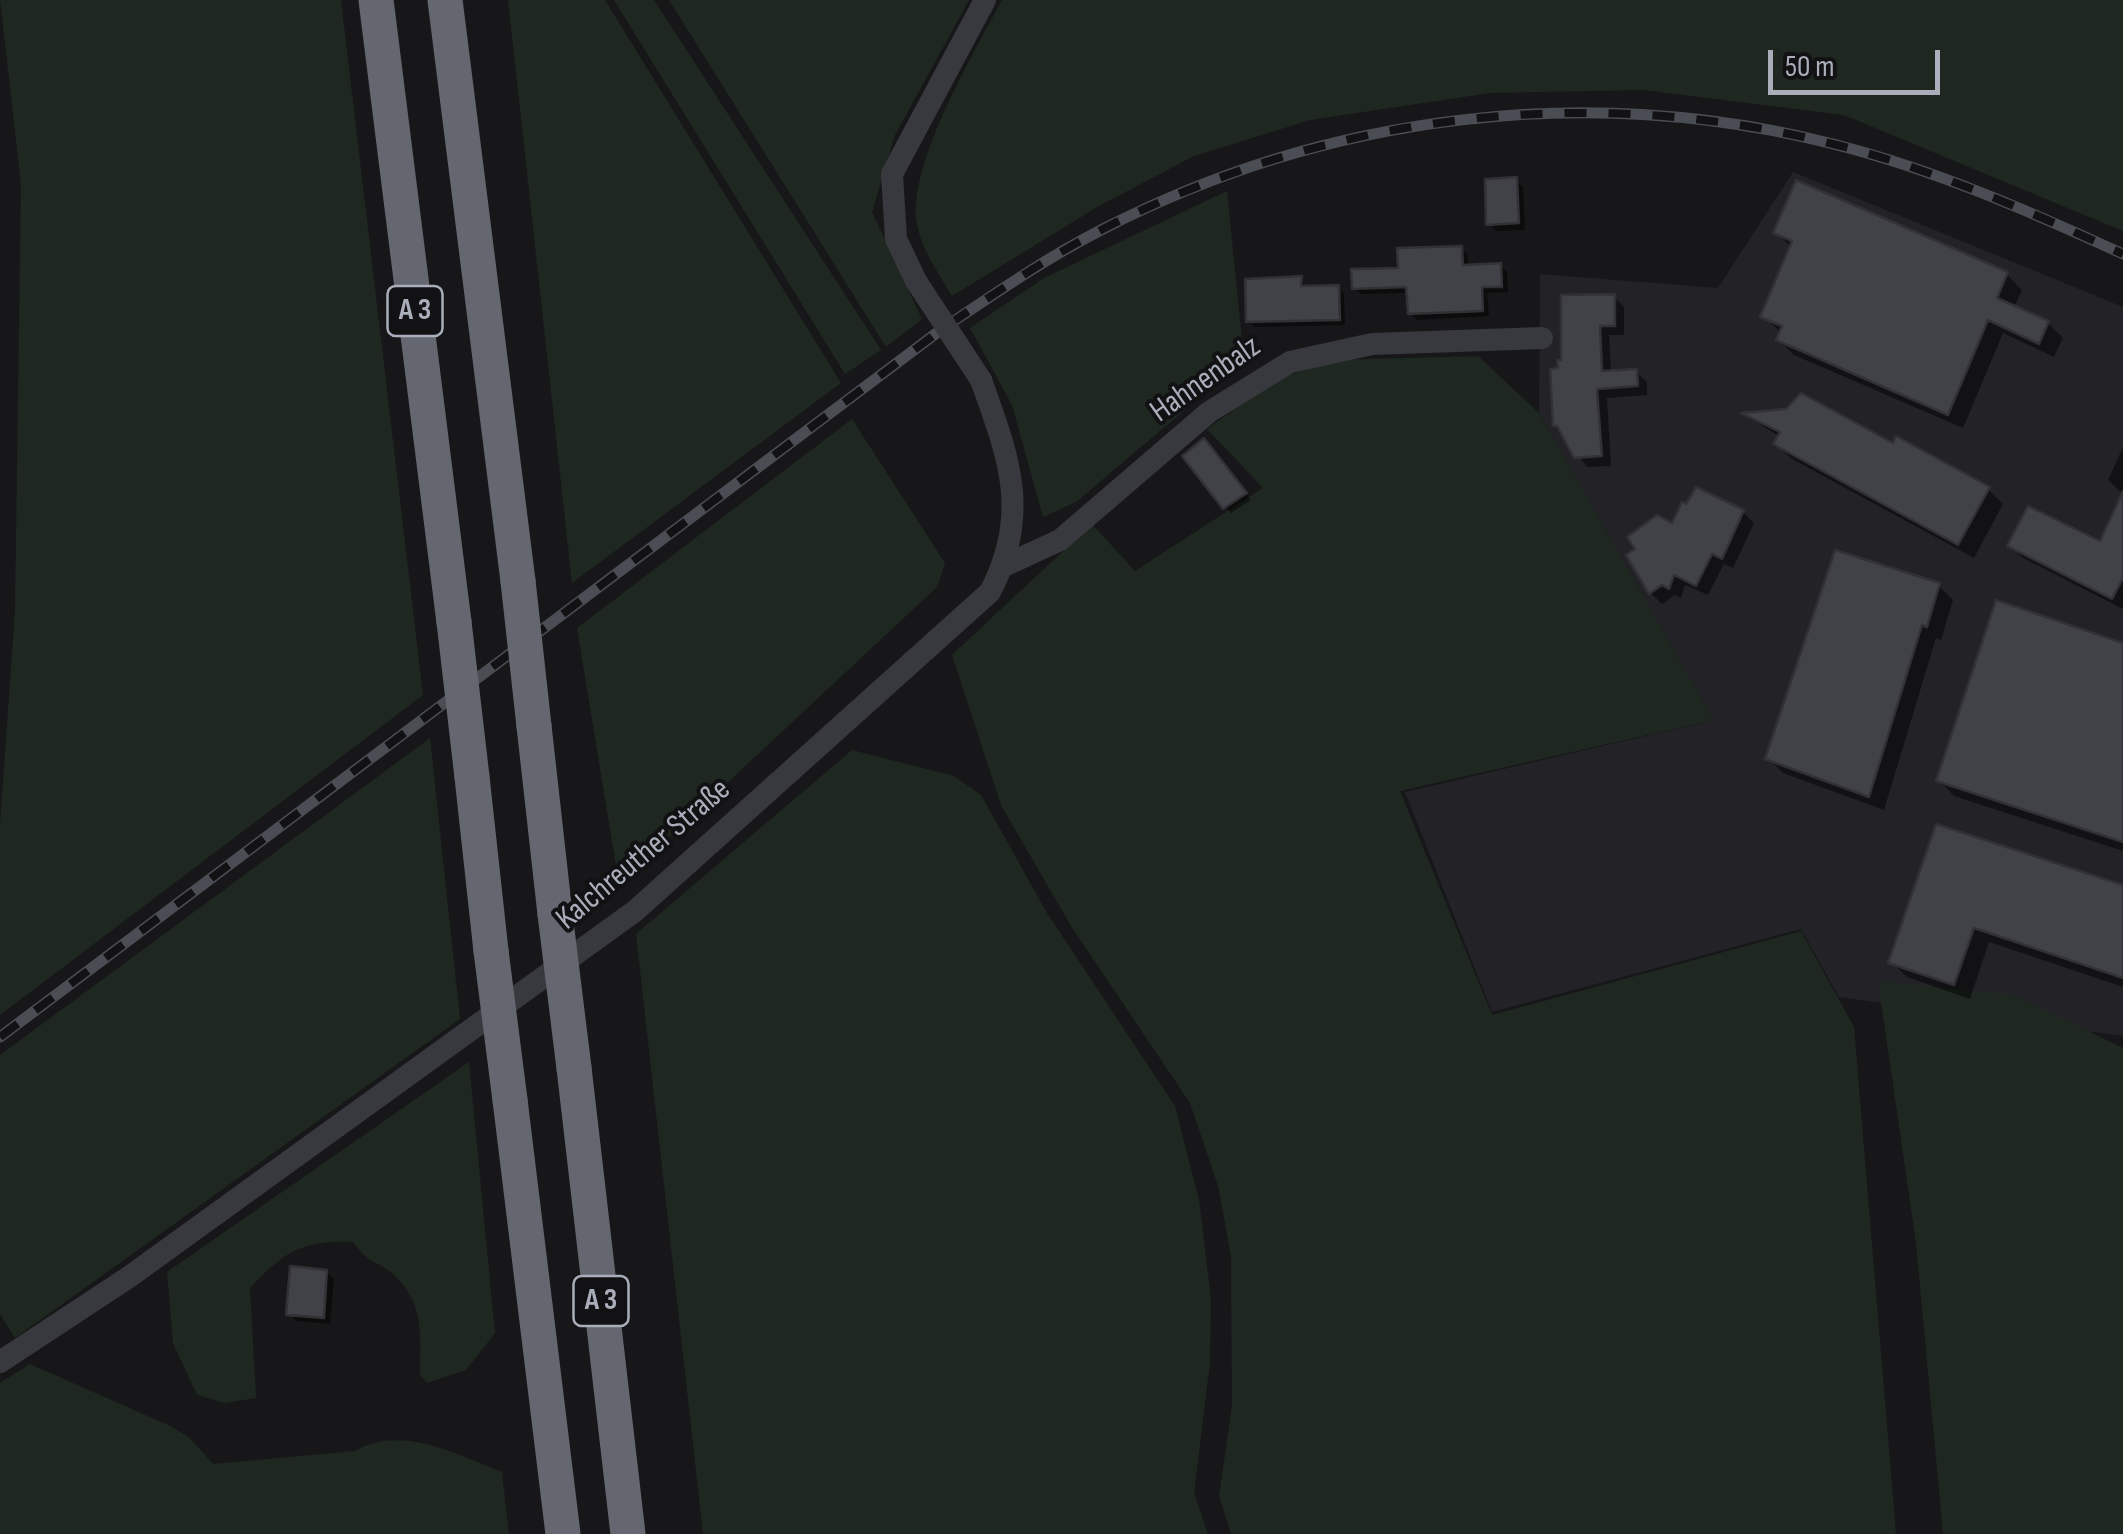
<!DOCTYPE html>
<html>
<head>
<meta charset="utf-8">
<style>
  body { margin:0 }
  #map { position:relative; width:2123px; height:1534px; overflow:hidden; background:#171719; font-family:"Sofia Sans Condensed",sans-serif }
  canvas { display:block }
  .scale { position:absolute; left:1768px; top:50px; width:172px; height:45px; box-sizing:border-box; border:5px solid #a9aeba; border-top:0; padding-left:12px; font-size:30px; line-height:35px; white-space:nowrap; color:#a9aeba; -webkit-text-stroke:8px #121214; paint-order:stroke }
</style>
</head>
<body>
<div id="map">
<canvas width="2123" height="1534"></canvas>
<div class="scale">50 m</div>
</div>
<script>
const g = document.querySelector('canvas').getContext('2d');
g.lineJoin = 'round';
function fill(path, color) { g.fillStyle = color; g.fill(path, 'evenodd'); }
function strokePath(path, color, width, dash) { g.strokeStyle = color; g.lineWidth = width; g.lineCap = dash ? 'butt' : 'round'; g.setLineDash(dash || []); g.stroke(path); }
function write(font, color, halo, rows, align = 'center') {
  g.font = font + ' "Sofia Sans Condensed",sans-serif'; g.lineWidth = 8; g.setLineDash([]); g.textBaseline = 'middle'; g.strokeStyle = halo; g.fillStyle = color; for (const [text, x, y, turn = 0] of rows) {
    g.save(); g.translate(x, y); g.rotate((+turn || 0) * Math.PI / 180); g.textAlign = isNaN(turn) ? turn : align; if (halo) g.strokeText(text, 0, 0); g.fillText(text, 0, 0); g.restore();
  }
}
const built = new Path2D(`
  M 1793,172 L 2123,307 L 2123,1036 L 1839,997 L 1801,929 L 1492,1012 L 1405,792 L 1714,720 L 1539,413 L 1540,274 L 1718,288 Z`);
const green = new Path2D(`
  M 0,0 L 341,0 L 423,695 L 0,1015 L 0,824 L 15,610 L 21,184 Z
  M 508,0 L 605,0 L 841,383 L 572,583 Z
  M 614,0 L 654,0 L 881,350 L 845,374 Z
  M 669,0 L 969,0 L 895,135 L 872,212 L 922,319 L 886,347 Z
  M 1002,0 L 2123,0 L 2123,231 L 1844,115 L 1643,90 L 1490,93 L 1310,120 L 1194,156 L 1099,206 L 952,296 C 939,274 922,250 917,225 C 906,166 974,53 1002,0 Z
  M 1227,191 L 1244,360 L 1076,502 L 1043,517 L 1012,405 L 970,328 L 1044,278 Z
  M 1478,356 L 1539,413 L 1714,720 L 1400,791 L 1492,1015 L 1801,931 L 1854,1027 L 1896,1534 L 1231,1534 L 1219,1496 L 1232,1406 L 1231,1256 L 1218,1186 L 1190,1103 L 1071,926 L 1001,805 L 952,655 L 1092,524 L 1135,571 L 1263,488 L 1207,429 L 1279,378 L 1335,360 Z
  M 852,419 L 945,563 L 937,587 L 619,884 L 577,628 Z
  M 430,738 L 460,1019 L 15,1338 L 0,1314 L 0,1055 Z
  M 852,750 L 954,776 L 981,795 L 1047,913 L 1175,1106 L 1199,1200 L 1211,1298 L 1210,1362 L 1194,1493 L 1208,1534 L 703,1534 L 636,934 Z
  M 1878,981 L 2014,995 L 2123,1048 L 2123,1534 L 1943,1534 L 1916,1243 Z
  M 469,1062 L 495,1333 L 466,1370 L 427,1383 L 420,1375 C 420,1337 425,1305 396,1277 C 379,1260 370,1266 353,1242 C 302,1240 284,1252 250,1288 L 256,1398 L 225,1403 L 197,1395 L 173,1343 L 167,1272 Z
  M 30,1364 L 168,1425 L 189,1437 L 213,1464 L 355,1451 C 400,1424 457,1454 502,1472 L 509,1534 L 0,1534 L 0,1383 Z`);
const shadow = new Path2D(`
  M 1516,180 L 1523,187 L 1525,230 L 1496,231 L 1489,224 Z
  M 1776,232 L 2006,274 L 2022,290 L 2014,308 L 2048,323 L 2063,338 L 2054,357 L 2003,333 L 1963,428 L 1794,355 L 1779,340 L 1782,333 L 1763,316 L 1792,248 Z
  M 1461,248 L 1468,255 L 1468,267 L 1500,265 L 1507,272 L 1508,292 L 1487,293 L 1489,316 L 1417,320 L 1410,313 L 1409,293 L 1361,294 L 1354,288 Z
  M 1301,279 L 1307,288 L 1338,287 L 1344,294 L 1345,325 L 1255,327 L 1249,321 Z
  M 1614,297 L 1624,307 L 1624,335 L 1609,335 L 1611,373 L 1636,372 L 1647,382 L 1647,395 L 1607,398 L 1611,466 L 1587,467 L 1555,425 L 1561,371 Z
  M 1746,415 L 1894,446 L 1988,489 L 2003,504 L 1974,558 L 1792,459 L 1776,444 L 1780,437 Z
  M 2123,447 L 2123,494 L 2108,480 Z
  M 1210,448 L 1251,500 L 1231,513 L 1225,507 Z
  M 2123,497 L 2123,609 L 2023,558 L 2010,546 L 2101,544 Z
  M 1743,512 L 1754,523 L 1733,568 L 1724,564 L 1708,595 L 1685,585 L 1681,598 L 1675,595 L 1662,604 L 1651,593 L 1673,526 Z
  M 1939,586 L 1953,600 L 1941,640 L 1936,638 L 1884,810 L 1783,773 L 1768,758 Z
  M 2123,645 L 2123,851 L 1954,796 L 1939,780 Z
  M 1937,827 L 2123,888 L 2123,987 L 1989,942 L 1970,999 L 1907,977 L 1891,962 Z
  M 326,1272 L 334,1279 L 330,1324 L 296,1321 L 289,1314 Z`);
const building = new Path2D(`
  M 1517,177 L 1519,223 L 1486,225 L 1485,179 Z
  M 1796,180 L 2008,272 L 1997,298 L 2049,321 L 2039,344 L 1988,320 L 1948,415 L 1776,340 L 1782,326 L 1760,317 L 1792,241 L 1773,233 Z
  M 1462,246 L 1463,265 L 1501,263 L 1502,287 L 1482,287 L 1483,311 L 1408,314 L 1406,287 L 1352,289 L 1351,269 L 1398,268 L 1397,248 Z
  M 1302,276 L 1301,286 L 1339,285 L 1340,320 L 1246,322 L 1245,279 Z
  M 1615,294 L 1615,326 L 1600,326 L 1602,371 L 1637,369 L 1638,386 L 1597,389 L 1602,456 L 1574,458 L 1557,426 L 1553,426 L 1550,369 L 1558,368 L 1557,360 L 1561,360 L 1561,295 Z
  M 1801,393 L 1893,443 L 1896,436 L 1990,487 L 1958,545 L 1773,444 L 1780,432 L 1741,413 L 1786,409 Z
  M 1204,438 L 1247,493 L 1223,509 L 1182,456 Z
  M 1696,487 L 1744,510 L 1722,559 L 1712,554 L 1696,586 L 1674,575 L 1669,589 L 1662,585 L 1649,594 L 1626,555 L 1635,549 L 1627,537 L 1657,515 L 1672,523 L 1682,502 L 1686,504 Z
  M 2123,491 L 2123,578 L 2112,599 L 2007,546 L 2028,506 L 2100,541 Z
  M 1835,550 L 1940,583 L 1927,627 L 1922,625 L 1869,797 L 1765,759 Z
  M 1996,600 L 2123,643 L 2123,842 L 1936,781 Z
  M 1936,824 L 2123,885 L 2123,978 L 1974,928 L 1954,985 L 1888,963 Z
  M 290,1266 L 327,1270 L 324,1318 L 286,1315 Z`);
const minor = new Path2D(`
  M 916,281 L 896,239 L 892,174 L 985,0
  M 1004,566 L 1060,540 L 1209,412 L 1290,362 L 1372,344 L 1542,338
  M 0,1362 L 129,1277 L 635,911 L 990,592 C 1031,514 1009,458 981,380`);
const highway = new Path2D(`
  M 376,0 L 454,622
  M 445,0 L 518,581
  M 534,726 L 555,914
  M 472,777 L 491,951
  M 574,1068 L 628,1534
  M 510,1100 L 563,1534`);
const rail = new Path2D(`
  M 0,1037 L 942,329 C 994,294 1046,258 1103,229 C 1327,114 1588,82 1833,144 C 1933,169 2029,211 2123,254`);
const minorBridge = new Path2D(`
  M 916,281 L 981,380`);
const highwayBridge = new Path2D(`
  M 518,581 L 534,726
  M 454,622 L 472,777
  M 555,914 L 574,1068
  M 491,951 L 510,1100`);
const shields = [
  [415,311,55],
  [601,1301,55]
];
const shieldNames = [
  ["A 3",415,311],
  ["A 3",601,1301]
];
const streetNames = [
  ["Hahnenbalz",1206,380,-35],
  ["Kalchreuther Straße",644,855,-40]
];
fill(built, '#232327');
fill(green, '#1f2820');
fill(shadow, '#0007');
fill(building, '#414247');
strokePath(building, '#313136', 2.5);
strokePath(minor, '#38393f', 22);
strokePath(highway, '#646770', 35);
strokePath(rail, '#4b4d54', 11);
strokePath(rail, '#121214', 8, [22]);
strokePath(minorBridge, '#38393f', 22);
strokePath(highwayBridge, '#646770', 35);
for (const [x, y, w] of shields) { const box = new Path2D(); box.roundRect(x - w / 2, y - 25, w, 50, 8); g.fillStyle = '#121214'; g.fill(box); strokePath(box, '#a9aeba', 2.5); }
write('bold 30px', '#a9aeba', null, shieldNames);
write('32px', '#a9aeba', '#121214', streetNames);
</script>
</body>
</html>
